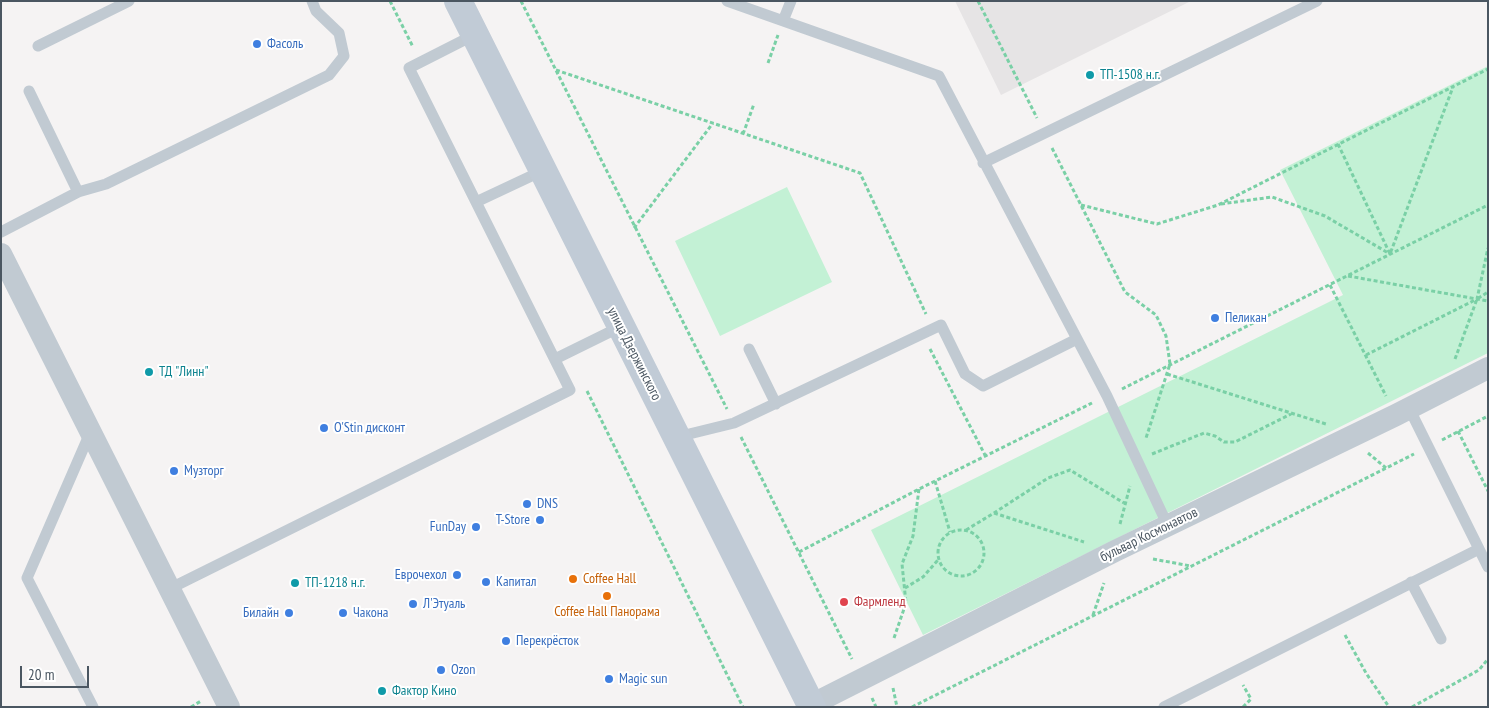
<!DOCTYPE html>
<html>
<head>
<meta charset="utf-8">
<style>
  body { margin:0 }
  #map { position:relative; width:1489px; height:708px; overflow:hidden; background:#f5f3f3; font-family:"PT Sans Narrow",sans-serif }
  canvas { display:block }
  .frame { position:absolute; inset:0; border:2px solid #4a5661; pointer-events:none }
  .scale { position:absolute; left:20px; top:666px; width:69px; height:22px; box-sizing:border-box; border:2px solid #4a5661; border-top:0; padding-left:6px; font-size:15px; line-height:18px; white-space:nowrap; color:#4a5661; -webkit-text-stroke:4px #fff; paint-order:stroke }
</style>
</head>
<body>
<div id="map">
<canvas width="1489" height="708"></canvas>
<div class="frame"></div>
<div class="scale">20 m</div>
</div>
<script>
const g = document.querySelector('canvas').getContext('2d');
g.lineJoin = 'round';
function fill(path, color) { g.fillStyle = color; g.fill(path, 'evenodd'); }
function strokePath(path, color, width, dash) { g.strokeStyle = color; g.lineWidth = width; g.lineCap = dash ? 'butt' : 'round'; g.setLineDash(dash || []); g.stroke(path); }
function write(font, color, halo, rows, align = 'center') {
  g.font = font + ' "PT Sans Narrow",sans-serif'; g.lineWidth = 4; g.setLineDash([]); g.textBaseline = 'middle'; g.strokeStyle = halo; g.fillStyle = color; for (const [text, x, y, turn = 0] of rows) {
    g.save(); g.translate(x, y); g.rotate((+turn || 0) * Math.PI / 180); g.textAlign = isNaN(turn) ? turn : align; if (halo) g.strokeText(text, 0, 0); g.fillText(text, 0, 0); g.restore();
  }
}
const education = new Path2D(`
  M 955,1 L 1191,1 L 1001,95 Z`);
const green = new Path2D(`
  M 1488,66 L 1488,353 L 923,635 L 871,530 L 1343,295 L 1280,170 Z
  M 787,187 L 832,282 L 720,336 L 675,241 Z`);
const path = new Path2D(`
  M 390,1 L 413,47
  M 521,1 L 727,409
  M 978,1 L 1037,118
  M 768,63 L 778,35
  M 556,70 L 860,173 L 926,314
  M 743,134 L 754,104
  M 1338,144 L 1390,254 L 1453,87
  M 1052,148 L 1125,292 L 1156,315 L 1166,336 L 1170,364 L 1146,438
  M 1221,204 L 1272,197 L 1325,216 L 1390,254
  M 1081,205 L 1157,224 L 1218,205 L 1488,69
  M 634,228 L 713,123
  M 1348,276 L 1488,301
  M 1330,285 L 1386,396
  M 930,349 L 985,455
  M 1366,355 L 1477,299 L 1488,248
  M 1455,359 L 1477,299 L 1488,292
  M 1167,374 L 1326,424
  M 1122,389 L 1488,205
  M 587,391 L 743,707
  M 1458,431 L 1488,491
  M 741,437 L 852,659
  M 1442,440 L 1488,416
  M 1368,453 L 1386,468
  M 1152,454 L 1204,433 L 1215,436 L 1224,442 L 1235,442 L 1291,414
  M 935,481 L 950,532
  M 994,513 L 1084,542
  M 1120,524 L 1130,486
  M 966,530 L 994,513 L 1048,478 L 1070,470 L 1124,503
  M938 553a23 23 0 1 1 46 0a23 23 0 1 1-46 0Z
  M 799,552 L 919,489 L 1092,403
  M 1153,559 L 1191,566
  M 905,588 L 923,577 L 938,560
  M 1093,615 L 1104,583
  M 1345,635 L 1366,673 L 1389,707
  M 894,638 L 906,603 L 902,564 L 913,536 L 919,489
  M 893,688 L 897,707
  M 872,698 L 876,707
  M 191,707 L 201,701
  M 912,707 L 1414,454
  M 1243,707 L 1251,699 L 1243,685
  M 1412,707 L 1479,670 L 1488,659`);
const service = new Path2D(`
  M 727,1 L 939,76 L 1107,396 L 1168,526
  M 783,21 L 791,1
  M 38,46 L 129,1
  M 983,163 L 1317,1
  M 78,192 L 106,184 L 329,75 L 344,56 L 339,33 L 316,11 L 312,1
  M 476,202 L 542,171
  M 1,232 L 78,192 L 29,91
  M 749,349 L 776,404
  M 555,359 L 620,327
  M 1409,408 L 1488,567
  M 90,433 L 27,578 L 93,707
  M 677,437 L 734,423 L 941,325 L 965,374 L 983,386 L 1077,339
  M 1411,582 L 1441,639
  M 169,589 L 570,390 L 409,68 L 474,35
  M 1164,707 L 1479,549`);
const minor = new Path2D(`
  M 1,254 L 229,707
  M 811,705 L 1115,551 L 1396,415 L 1488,368`);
const secondary = new Path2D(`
  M 458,1 L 812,707`);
const markers = [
  [257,44,5,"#3f7fe0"],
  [1090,75,5,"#0f9aa8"],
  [1215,318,5,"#3f7fe0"],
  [149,372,5,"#0f9aa8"],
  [324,428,5,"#3f7fe0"],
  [174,471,5,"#3f7fe0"],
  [527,504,5,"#3f7fe0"],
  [540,520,5,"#3f7fe0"],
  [476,527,5,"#3f7fe0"],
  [457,575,5,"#3f7fe0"],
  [573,579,5,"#e8710a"],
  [486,582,5,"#3f7fe0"],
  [295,583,5,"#0f9aa8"],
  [607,596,5,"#e8710a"],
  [844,602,5,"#e0444e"],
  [413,604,5,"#3f7fe0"],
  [289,613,5,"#3f7fe0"],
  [343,613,5,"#3f7fe0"],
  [506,641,5,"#3f7fe0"],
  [441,670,5,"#3f7fe0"],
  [609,679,5,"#3f7fe0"],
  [382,691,5,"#0f9aa8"]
];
const shopNames = [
  ["Фасоль",267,44],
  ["Пеликан",1225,318],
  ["O'Stin дисконт",334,428],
  ["Музторг",184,471],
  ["DNS",537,504],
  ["T-Store",530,520,"right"],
  ["FunDay",466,527,"right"],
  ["Еврочехол",447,575,"right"],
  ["Капитал",496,582],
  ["Л'Этуаль",423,604],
  ["Билайн",279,613,"right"],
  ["Чакона",353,613],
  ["Перекрёсток",516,641],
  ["Ozon",451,670],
  ["Magic sun",619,679]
];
const cultureNames = [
  ["ТП-1508 н.г.",1100,75],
  ["ТД \"Линн\"",159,372],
  ["ТП-1218 н.г.",305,583],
  ["Фактор Кино",392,691]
];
const streetNames = [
  ["улица Дзержинского",634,354,63],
  ["бульвар Космонавтов",1149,535,-26]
];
const foodNames = [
  ["Coffee Hall",583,579],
  ["Coffee Hall Панорама",607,612,"center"]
];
const healthNames = [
  ["Фармленд",854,602]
];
fill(education, '#e6e4e5');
fill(green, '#c3f1d5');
strokePath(path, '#7ad0a6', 3, [4, 2.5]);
strokePath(service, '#c1cad2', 11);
strokePath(minor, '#c1cad2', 22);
strokePath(secondary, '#c1cbd6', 28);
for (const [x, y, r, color] of markers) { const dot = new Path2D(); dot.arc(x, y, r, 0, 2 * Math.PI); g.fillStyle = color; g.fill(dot); strokePath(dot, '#fff', 2); }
write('14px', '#366cbe', '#fff', shopNames, 'left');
write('14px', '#0d838f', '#fff', cultureNames, 'left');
write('14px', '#4a5661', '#fff', streetNames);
write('14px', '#c56008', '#fff', foodNames, 'left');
write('14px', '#be3a42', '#fff', healthNames, 'left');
</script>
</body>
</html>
